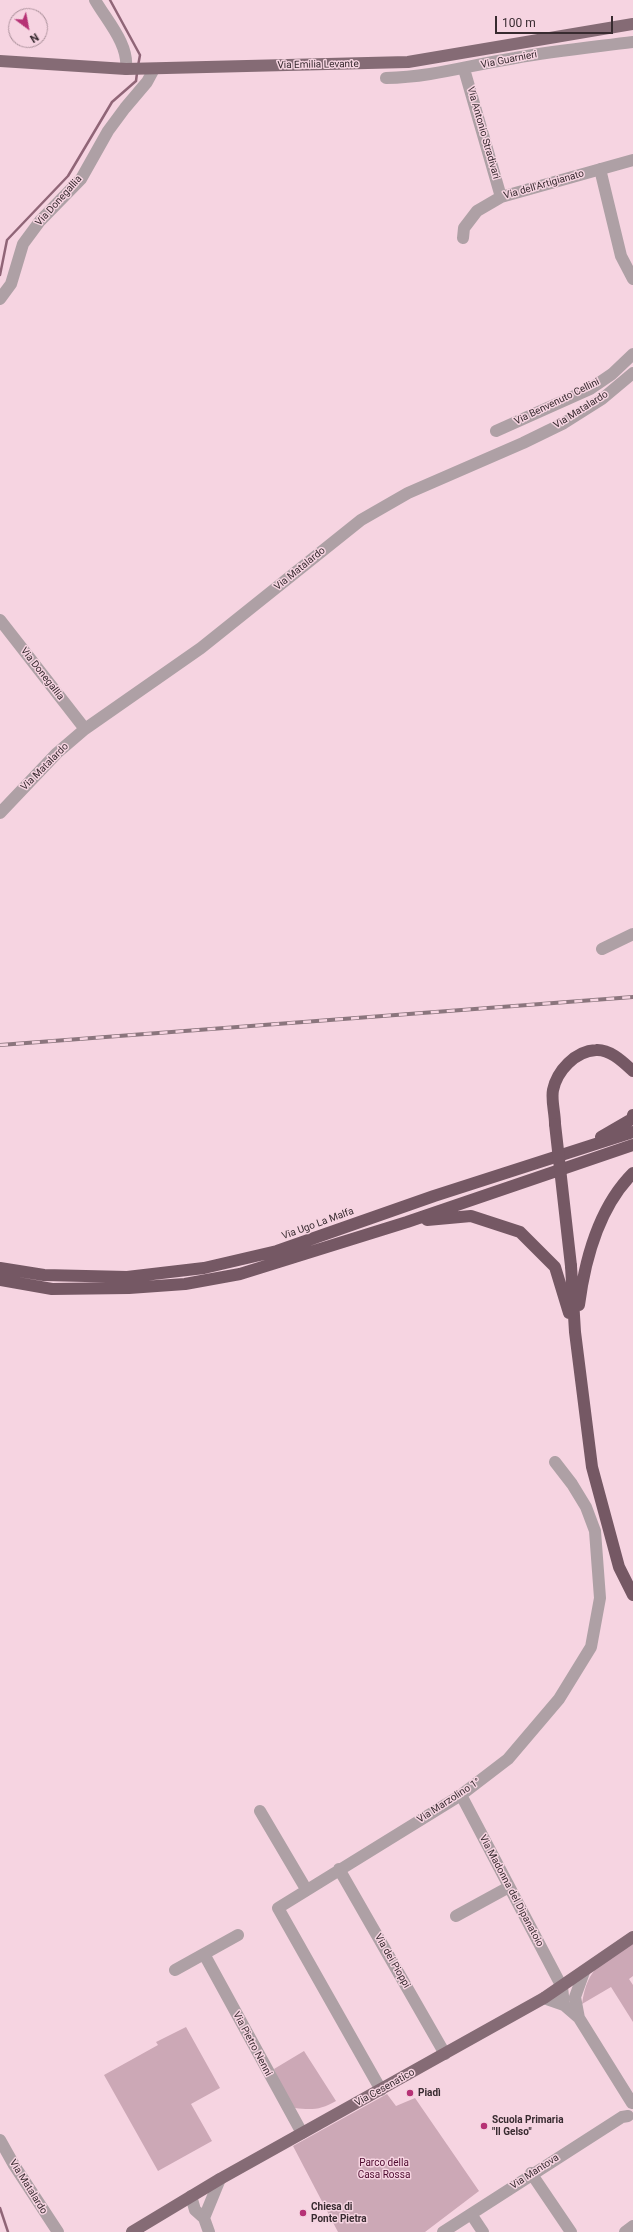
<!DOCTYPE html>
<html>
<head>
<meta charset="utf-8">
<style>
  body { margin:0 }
  #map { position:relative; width:633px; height:2232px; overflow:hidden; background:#f6d4e1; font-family:Roboto,sans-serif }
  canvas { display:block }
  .north { position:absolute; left:8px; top:8px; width:40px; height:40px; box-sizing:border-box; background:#f6d4e1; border:1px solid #aa909a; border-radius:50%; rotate:148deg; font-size:11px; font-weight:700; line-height:16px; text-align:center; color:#382b30 }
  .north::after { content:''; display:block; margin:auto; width:14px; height:18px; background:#b63175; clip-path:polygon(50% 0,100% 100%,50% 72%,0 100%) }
  .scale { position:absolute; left:495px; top:16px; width:118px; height:18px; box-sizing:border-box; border:2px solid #382b30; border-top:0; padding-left:5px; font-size:12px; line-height:14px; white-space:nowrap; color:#382b30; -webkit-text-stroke:3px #f6d4e1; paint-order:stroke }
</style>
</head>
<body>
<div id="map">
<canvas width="633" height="2232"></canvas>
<div class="north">N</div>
<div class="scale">100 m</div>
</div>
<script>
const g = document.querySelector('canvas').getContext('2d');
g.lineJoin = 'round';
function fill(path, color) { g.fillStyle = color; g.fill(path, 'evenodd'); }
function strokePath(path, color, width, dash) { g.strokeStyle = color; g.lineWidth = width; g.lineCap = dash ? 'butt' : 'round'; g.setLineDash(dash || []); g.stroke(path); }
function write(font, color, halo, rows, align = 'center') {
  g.font = font + ' Roboto,sans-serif'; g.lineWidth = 3; g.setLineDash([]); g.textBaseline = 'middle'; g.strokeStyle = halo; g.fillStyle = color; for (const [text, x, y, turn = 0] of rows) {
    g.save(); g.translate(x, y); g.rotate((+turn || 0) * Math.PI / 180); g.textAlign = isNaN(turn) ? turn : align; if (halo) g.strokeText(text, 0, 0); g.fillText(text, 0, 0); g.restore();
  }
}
const green = new Path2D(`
  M 633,1941 L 633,1976 L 629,1979 L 633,1985 L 633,2022 L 611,1987 L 582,2004 C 587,1966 604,1961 633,1941 Z
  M 186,2027 L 220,2088 L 191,2104 L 212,2141 L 158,2171 L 104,2075 L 158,2045 L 156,2042 Z
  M 304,2051 L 336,2101 C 321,2110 311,2110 295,2108 L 285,2094 L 274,2069 Z
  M 387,2094 L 396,2106 L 415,2098 L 479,2191 L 425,2232 L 338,2232 L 293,2146 Z`);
const stream = new Path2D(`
  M 110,0 L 140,55 L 138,66
  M 0,275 L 7,240 L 68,176 L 112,102 L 136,81 L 137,73
  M 0,2208 L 8,2232`);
const minor = new Path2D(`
  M 95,0 C 107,21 129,44 126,69
  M 464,69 L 501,197
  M 386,78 C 433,77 470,65 515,58 C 554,51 594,47 633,42
  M 600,169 L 621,256 L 633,279
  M 463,238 L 464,228 L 477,211 L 501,197 L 633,160
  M 0,299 L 11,284 L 23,244 L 40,221 L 81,179 L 108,131 L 125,108 L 147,82 L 154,69
  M 496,431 L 590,389 L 612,374 L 633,354
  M 0,620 L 85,729
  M 0,813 L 57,753 L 85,729 L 201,648 L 361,520 L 408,493 L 523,443 L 564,423 L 602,399 L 633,373
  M 602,949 L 633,934
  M 461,1795 L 562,1987 L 564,2005
  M 260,1811 L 306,1889
  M 339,1869 L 445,2054
  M 456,1916 L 509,1887
  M 204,1954 L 302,2133
  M 175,1970 L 238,1935
  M 544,1998 L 564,2005 L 579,2018 L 632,2103
  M 579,2018 L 575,1997 L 584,1972
  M 381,2090 L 278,1908 L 461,1795 L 508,1759 L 559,1699 L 591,1647 L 600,1598 L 595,1531 L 586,1507 L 572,1484 L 555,1462
  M 0,2140 L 14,2165 L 58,2232
  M 531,2173 L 571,2232
  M 191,2196 L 195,2210 L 204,2218 L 209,2232
  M 471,2214 L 483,2232
  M 204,2218 L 220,2179
  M 443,2232 L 622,2117 L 628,2116
  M 625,2232 L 633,2226`);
const major = new Path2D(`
  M 0,61 L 126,69 L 408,62 L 633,24
  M 132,2232 L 220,2179 L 544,1998 L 633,1937`);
const highway = new Path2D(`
  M 555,1124 C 555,1113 551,1100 553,1090 C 557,1071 575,1051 596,1050 C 610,1049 623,1062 633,1071
  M 601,1137 L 632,1119 L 633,1115
  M 427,1220 L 471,1216 L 520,1232 L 555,1267 L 569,1313
  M 571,1266 L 575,1332 L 592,1467 L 619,1567 L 633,1595
  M 0,1268 L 44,1275 L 127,1277 L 204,1268 L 277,1251 L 434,1196 L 633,1132
  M 0,1280 L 52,1289 L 129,1288 L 185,1284 L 240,1274 L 407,1222 L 633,1145
  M 579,1305 C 585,1259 599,1207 633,1173`);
const rail = new Path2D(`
  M 0,1045 L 633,997`);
const highwayBridge = new Path2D(`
  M 555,1124 L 571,1266`);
const markers = [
  [410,2093,4,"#b63175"],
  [484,2126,4,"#b63175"],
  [303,2213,4,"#b63175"]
];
const streetNames = [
  ["Via Guarnieri",509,60,-11],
  ["Via Emilia Levante",318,65,-1],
  ["Via Antonio Stradivari",483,133,74],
  ["Via dell'Artigianato",544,185,-16],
  ["Via Donegallia",59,201,-48],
  ["Via Benvenuto Cellini",557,402,-26],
  ["Via Matalardo",581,410,-32],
  ["Via Matalardo",300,569,-39],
  ["Via Donegallia",42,674,52],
  ["Via Matalardo",45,767,-45],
  ["Via Ugo La Malfa",318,1224,-20],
  ["Via Marzolino 1°",449,1801,-33],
  ["Via Madonna del Dipanatoio",511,1891,62],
  ["Via dei Pioppi",392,1961,60],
  ["Via Pietro Nenni",252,2044,62],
  ["Via Cesenatico",385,2088,-29],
  ["Via Mantova",535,2172,-33],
  ["Via Matalardo",28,2187,58]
];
const poiNames = [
  ["Piadì",418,2093],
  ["Scuola Primaria",492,2120],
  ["\"Il Gelso\"",492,2132],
  ["Chiesa di",311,2207],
  ["Ponte Pietra",311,2219]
];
const parkNames = [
  ["Parco della",384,2163],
  ["Casa Rossa",384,2175]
];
fill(green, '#cca8b6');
strokePath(stream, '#906577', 2.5);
strokePath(minor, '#aea0a5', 12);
strokePath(major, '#856b75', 12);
strokePath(highway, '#755864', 12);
strokePath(rail, '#8b757d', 4);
strokePath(rail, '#f6d4e1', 2.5, [8]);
strokePath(highwayBridge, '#755864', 12);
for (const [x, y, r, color] of markers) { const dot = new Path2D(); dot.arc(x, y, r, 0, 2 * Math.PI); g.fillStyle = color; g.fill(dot); strokePath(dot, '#f6d4e1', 1.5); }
write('10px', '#382b30', '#f6d4e1', streetNames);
write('bold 10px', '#382b30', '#f6d4e1', poiNames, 'left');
write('10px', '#4e0a2f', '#f6d4e1', parkNames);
</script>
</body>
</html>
